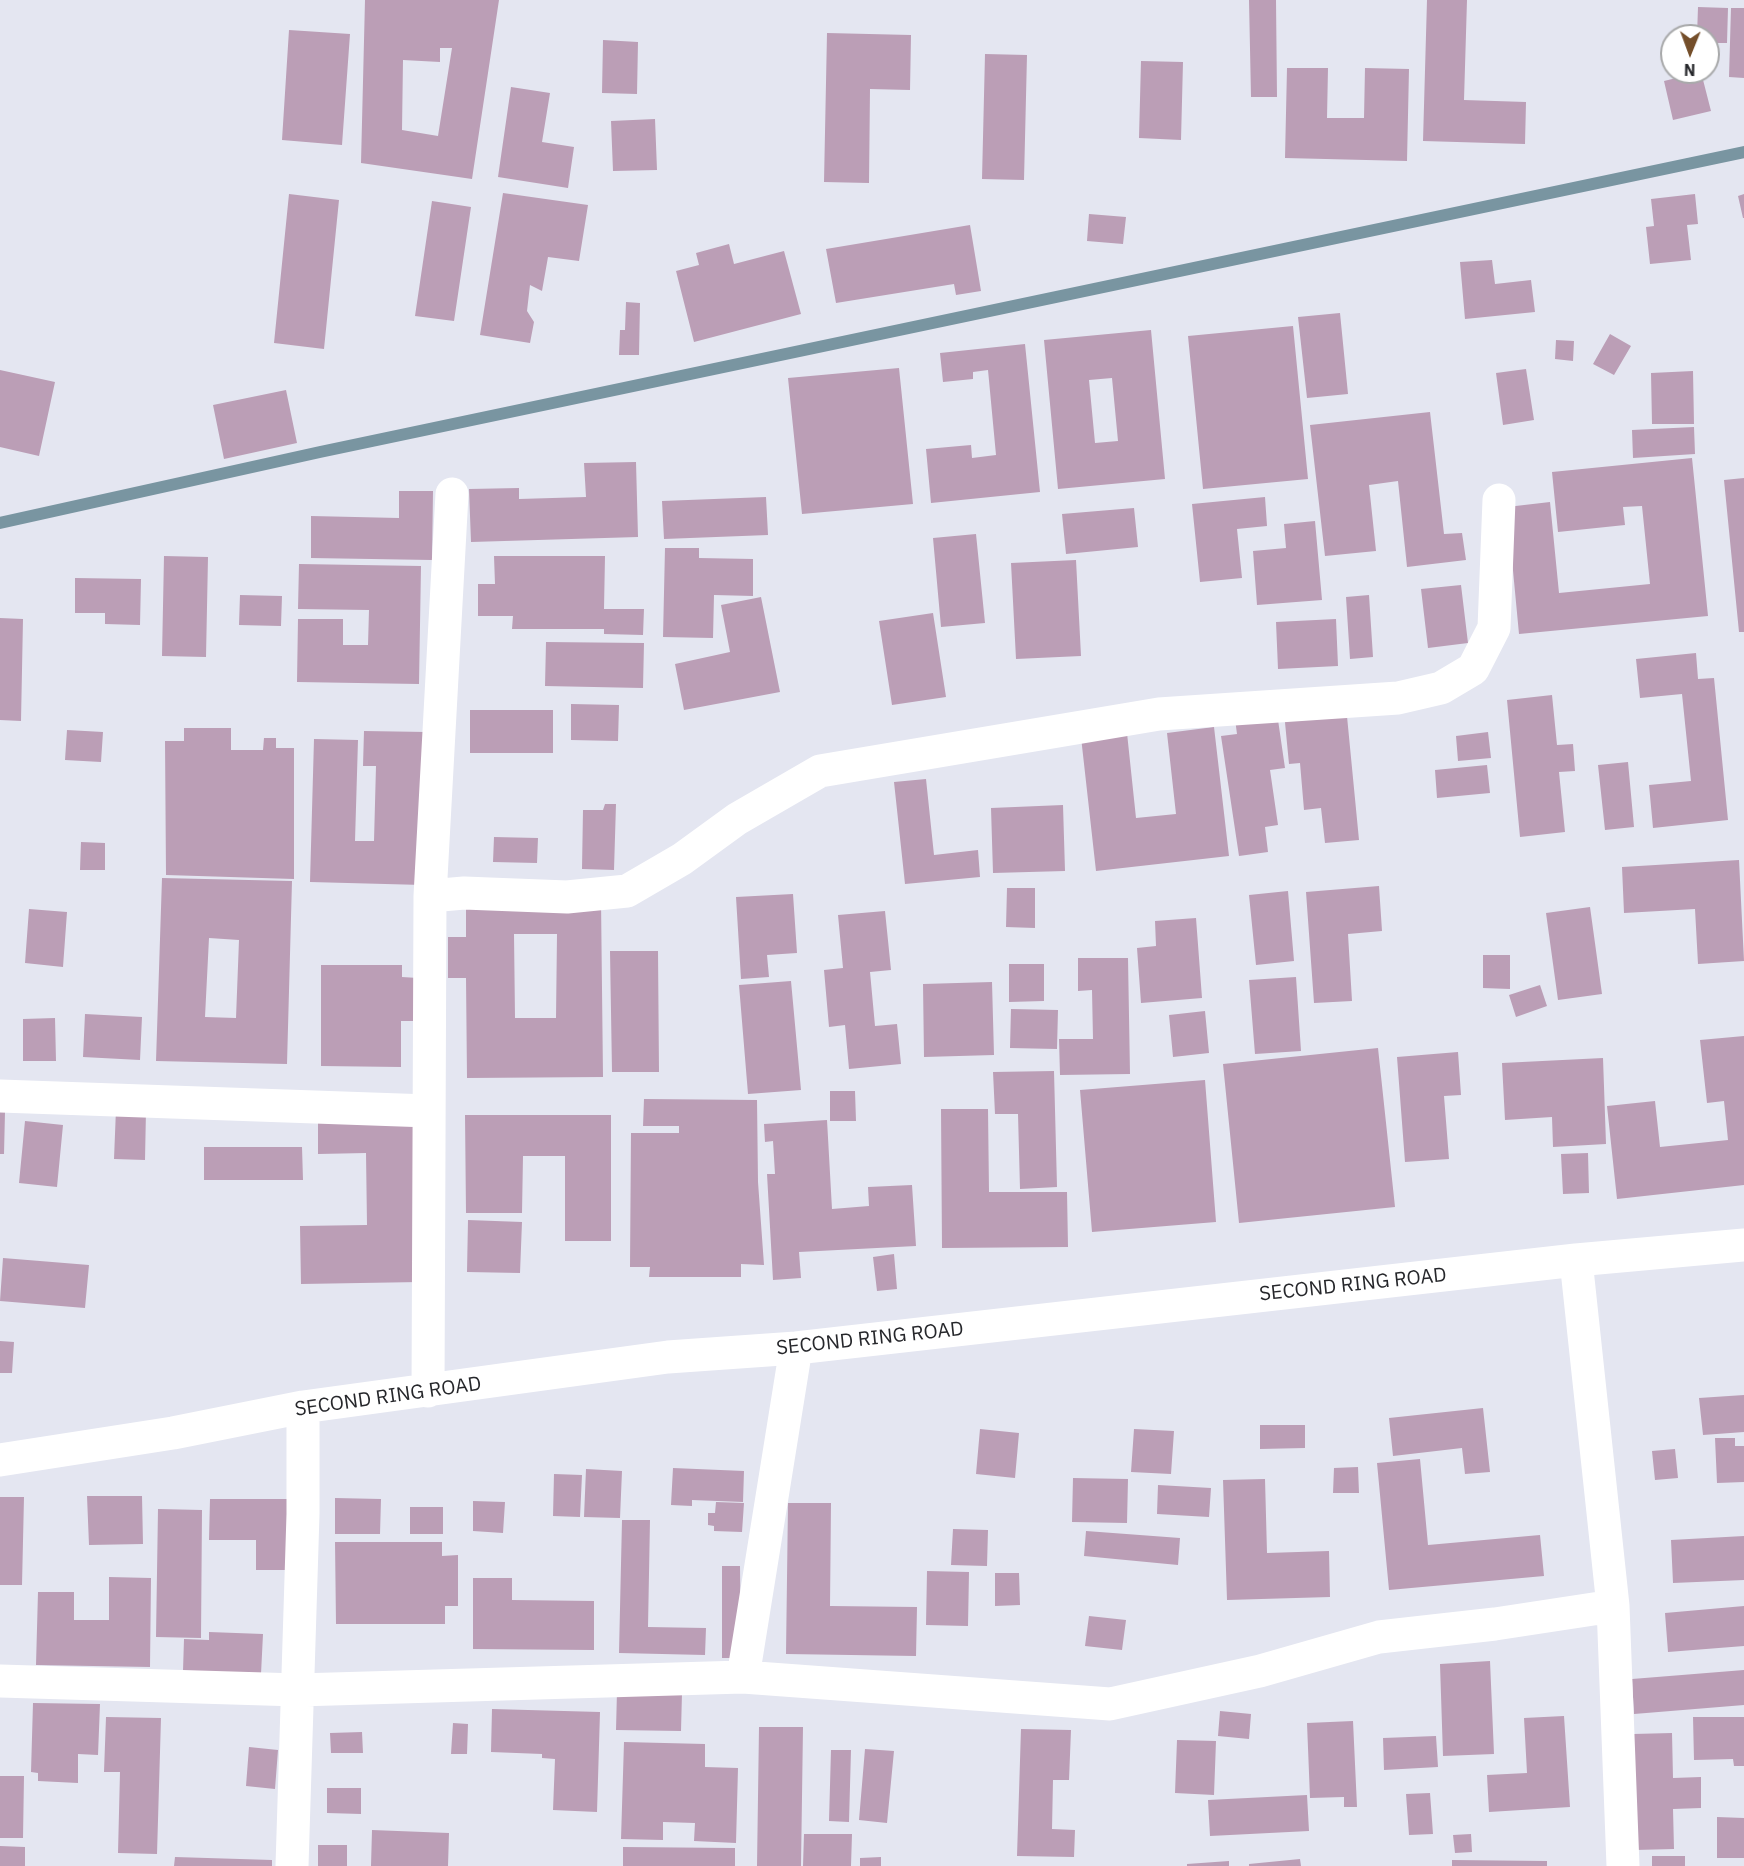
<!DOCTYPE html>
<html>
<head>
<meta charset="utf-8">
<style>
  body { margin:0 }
  #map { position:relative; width:1744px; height:1866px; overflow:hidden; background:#e4e6f1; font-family:"IBM Plex Sans",sans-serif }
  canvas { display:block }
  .north { position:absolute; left:1660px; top:24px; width:60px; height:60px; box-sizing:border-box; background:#fff; border:2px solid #a8a9aa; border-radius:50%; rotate:181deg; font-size:16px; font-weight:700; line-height:24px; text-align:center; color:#26272b }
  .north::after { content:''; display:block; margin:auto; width:21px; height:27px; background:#744e2a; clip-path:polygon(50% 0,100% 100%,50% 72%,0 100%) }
</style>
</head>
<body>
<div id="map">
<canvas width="1744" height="1866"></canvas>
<div class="north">N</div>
</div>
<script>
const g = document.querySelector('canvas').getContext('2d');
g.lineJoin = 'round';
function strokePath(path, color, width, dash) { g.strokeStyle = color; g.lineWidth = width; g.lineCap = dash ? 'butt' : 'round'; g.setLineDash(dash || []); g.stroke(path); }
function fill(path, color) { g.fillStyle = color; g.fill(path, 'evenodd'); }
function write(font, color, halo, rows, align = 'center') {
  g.font = font + ' "IBM Plex Sans",sans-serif'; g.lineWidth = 5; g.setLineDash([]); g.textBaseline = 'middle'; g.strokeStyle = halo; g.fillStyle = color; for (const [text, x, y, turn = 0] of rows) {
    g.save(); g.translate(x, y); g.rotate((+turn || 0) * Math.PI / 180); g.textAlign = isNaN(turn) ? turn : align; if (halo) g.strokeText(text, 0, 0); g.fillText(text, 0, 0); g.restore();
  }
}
const stream = new Path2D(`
  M 0,523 L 320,452 L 1744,152`);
const building = new Path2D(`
  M 365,0 L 499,0 L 472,179 L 361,163 ZM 440,48 L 452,48 L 438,136 L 402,130 L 403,60 L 440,62 Z
  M 1249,0 L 1276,0 L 1277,97 L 1251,97 Z
  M 1427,0 L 1467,0 L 1464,100 L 1526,102 L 1525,144 L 1423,141 Z
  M 1698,7 L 1728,8 L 1727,43 L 1708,43 L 1708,36 L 1697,36 Z
  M 1731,8 L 1744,8 L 1744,78 L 1729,77 Z
  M 289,30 L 350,34 L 342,145 L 282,140 Z
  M 827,33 L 911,35 L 910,90 L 870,89 L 869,183 L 824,182 Z
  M 603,40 L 638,42 L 637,94 L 602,93 Z
  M 985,54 L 1027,55 L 1024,180 L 982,179 Z
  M 1141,61 L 1183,62 L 1181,140 L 1139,138 Z
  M 1287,68 L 1328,68 L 1327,118 L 1364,118 L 1365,68 L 1409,69 L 1407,161 L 1285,158 Z
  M 1701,72 L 1711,111 L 1673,120 L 1664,81 Z
  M 511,87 L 550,93 L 542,142 L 574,147 L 568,188 L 498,177 Z
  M 655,119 L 657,170 L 613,171 L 611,121 Z
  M 503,193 L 588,205 L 579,261 L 548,257 L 542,291 L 530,285 L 527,311 L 534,322 L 530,343 L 480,335 Z
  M 289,194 L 339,200 L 324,349 L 274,343 Z
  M 1695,194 L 1698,224 L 1687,225 L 1691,260 L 1650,264 L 1646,227 L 1654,226 L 1651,199 Z
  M 1744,194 L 1744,218 L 1743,218 L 1738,196 Z
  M 432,201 L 471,207 L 454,321 L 415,316 Z
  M 1089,214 L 1126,217 L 1123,244 L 1087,241 Z
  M 970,225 L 981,291 L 956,295 L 954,284 L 836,303 L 826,249 Z
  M 729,244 L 734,264 L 784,251 L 801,314 L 694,342 L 676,271 L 699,265 L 696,253 Z
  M 1492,260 L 1495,284 L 1531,280 L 1535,312 L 1465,319 L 1460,262 Z
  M 626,302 L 640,303 L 639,355 L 619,355 L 620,330 L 625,330 Z
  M 1340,313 L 1348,394 L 1307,398 L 1298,317 Z
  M 1293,326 L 1308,479 L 1203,489 L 1188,336 Z
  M 1151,330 L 1165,479 L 1058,489 L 1044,340 ZM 1112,378 L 1118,441 L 1095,443 L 1089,380 Z
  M 1610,334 L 1631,346 L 1614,375 L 1593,364 Z
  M 1556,340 L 1574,341 L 1573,361 L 1555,359 Z
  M 1025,344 L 1040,492 L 931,503 L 926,449 L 971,445 L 972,458 L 996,455 L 988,370 L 973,372 L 973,379 L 943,382 L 940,353 Z
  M 899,368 L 913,504 L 802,514 L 788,378 Z
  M 1526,369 L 1534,420 L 1503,425 L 1496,373 Z
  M 0,370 L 55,382 L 39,456 L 0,447 Z
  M 1693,371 L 1694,424 L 1652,424 L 1651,373 Z
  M 286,390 L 297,443 L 224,459 L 213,405 Z
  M 1430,412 L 1444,534 L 1462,533 L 1466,560 L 1407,567 L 1398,481 L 1369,485 L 1376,551 L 1325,556 L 1310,425 Z
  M 1694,427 L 1695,454 L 1633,458 L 1632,430 Z
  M 1692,458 L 1708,616 L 1519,634 L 1507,507 L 1550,502 L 1559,593 L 1650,584 L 1642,506 L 1623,507 L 1625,525 L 1558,532 L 1552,472 Z
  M 636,462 L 638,537 L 471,542 L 469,489 L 519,488 L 519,499 L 586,497 L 584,463 Z
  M 1744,478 L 1744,632 L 1739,632 L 1724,480 Z
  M 399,491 L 433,491 L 432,560 L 311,558 L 311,516 L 399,518 Z
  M 766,497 L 768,535 L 664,539 L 662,501 Z
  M 1265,497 L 1267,526 L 1237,529 L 1242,578 L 1200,582 L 1192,504 Z
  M 1134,508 L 1138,547 L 1066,554 L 1062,514 Z
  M 1315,521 L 1322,600 L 1257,605 L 1253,551 L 1286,548 L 1284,524 Z
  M 976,534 L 985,623 L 941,627 L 933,538 Z
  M 665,548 L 699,548 L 699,558 L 753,559 L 753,596 L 714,595 L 713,638 L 663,637 Z
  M 164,556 L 208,557 L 206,657 L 162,656 Z
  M 494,556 L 605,556 L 604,609 L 644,609 L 643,635 L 604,634 L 604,629 L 512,629 L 513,616 L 478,616 L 478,584 L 495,584 Z
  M 1076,560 L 1081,656 L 1016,659 L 1011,563 Z
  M 299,564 L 421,566 L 419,684 L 297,682 L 298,619 L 343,619 L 343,645 L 368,645 L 369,610 L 298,609 Z
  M 75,578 L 141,579 L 140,625 L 105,624 L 105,613 L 75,613 Z
  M 1461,585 L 1468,643 L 1428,648 L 1421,589 Z
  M 240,595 L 282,596 L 281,626 L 239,625 Z
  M 1369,595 L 1373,657 L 1350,659 L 1346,597 Z
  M 761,597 L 780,692 L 684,710 L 675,664 L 730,652 L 721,605 Z
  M 933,613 L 946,697 L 892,705 L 879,621 Z
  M 0,618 L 23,619 L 21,721 L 0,720 Z
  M 1336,619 L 1338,666 L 1278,669 L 1276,622 Z
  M 546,642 L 644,643 L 643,688 L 545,686 Z
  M 1696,653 L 1698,679 L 1714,678 L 1728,820 L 1653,828 L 1649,785 L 1691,781 L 1682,694 L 1640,698 L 1636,659 Z
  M 1552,695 L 1557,745 L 1573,744 L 1575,771 L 1559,772 L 1565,832 L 1520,837 L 1507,700 Z
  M 571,704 L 619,705 L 618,741 L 571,740 Z
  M 1346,706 L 1359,840 L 1325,843 L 1321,808 L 1304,810 L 1300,763 L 1289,764 L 1284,712 Z
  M 470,710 L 553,710 L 553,753 L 470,753 Z
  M 1277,713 L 1285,768 L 1270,770 L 1278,825 L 1265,827 L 1268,852 L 1239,856 L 1221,736 L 1237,734 L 1235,719 Z
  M 1214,727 L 1229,856 L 1096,871 L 1081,737 L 1127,733 L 1136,818 L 1176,814 L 1167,733 Z
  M 184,728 L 231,728 L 231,750 L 263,750 L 264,738 L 276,738 L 276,748 L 294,748 L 294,879 L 166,875 L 165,741 L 184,741 Z
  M 67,730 L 103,732 L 101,762 L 65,760 Z
  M 364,731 L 427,732 L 423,885 L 310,882 L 314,739 L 358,740 L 355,841 L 374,841 L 376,766 L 363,766 Z
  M 1488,732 L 1491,758 L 1458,761 L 1456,736 Z
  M 1628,762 L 1634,827 L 1605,830 L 1598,765 Z
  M 1487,765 L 1490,793 L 1437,798 L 1435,770 Z
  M 926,779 L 934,855 L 978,850 L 980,877 L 905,884 L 894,782 Z
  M 605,804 L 616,804 L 614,870 L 582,869 L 583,810 L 603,810 Z
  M 1063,805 L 1065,871 L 993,873 L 991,808 Z
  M 494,837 L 538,838 L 537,863 L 493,862 Z
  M 81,842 L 105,843 L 105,870 L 80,870 Z
  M 1739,860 L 1744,961 L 1698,964 L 1695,909 L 1624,913 L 1622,867 Z
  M 162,878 L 292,881 L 287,1064 L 156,1061 ZM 209,938 L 239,940 L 236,1018 L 205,1017 Z
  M 1379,886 L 1382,931 L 1348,934 L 1352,1001 L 1314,1003 L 1306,892 Z
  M 1007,888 L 1035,888 L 1035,928 L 1006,927 Z
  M 1288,891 L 1294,961 L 1256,965 L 1249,895 Z
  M 793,894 L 797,953 L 767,955 L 769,977 L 741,979 L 736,897 Z
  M 601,900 L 603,1077 L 467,1078 L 466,978 L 448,978 L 448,937 L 466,937 L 466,901 ZM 514,934 L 557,934 L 556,1018 L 515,1018 Z
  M 1590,907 L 1602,994 L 1558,1000 L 1546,913 Z
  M 29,909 L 67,912 L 63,967 L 25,963 Z
  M 885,911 L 891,970 L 870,972 L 875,1026 L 897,1024 L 901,1064 L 849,1069 L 845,1025 L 829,1027 L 824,970 L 843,968 L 838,915 Z
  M 1196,918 L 1202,998 L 1141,1003 L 1137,948 L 1156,946 L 1155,921 Z
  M 610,951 L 658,951 L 659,1072 L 612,1072 Z
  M 1483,955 L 1510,955 L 1510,989 L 1483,988 Z
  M 1078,958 L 1128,958 L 1130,1074 L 1060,1075 L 1059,1039 L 1093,1039 L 1092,990 L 1078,991 Z
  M 1009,964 L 1044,964 L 1044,1001 L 1009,1002 Z
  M 321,965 L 402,965 L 402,977 L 418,978 L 417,1021 L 401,1021 L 401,1067 L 321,1066 Z
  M 1296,977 L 1301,1051 L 1255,1054 L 1249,980 Z
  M 791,981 L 801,1090 L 748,1094 L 739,985 Z
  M 992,982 L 994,1055 L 924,1057 L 923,984 Z
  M 1540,985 L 1547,1006 L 1516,1017 L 1509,995 Z
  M 1011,1009 L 1058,1010 L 1057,1049 L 1010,1048 Z
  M 1205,1011 L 1209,1053 L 1173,1057 L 1169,1015 Z
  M 85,1014 L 142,1017 L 140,1060 L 83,1057 Z
  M 55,1018 L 56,1061 L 23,1061 L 23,1019 Z
  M 1744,1036 L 1744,1185 L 1617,1199 L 1607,1106 L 1655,1101 L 1660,1147 L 1728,1140 L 1724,1101 L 1707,1103 L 1700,1040 Z
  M 1378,1048 L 1395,1207 L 1239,1223 L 1223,1064 Z
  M 1458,1052 L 1461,1095 L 1444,1096 L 1449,1159 L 1405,1162 L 1397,1057 Z
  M 1603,1058 L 1606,1144 L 1553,1147 L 1552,1117 L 1505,1120 L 1502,1063 Z
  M 1054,1071 L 1057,1187 L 1020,1189 L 1018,1114 L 995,1114 L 993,1072 Z
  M 1205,1080 L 1216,1222 L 1092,1232 L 1080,1090 Z
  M 830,1091 L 855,1091 L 856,1121 L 830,1121 Z
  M 644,1099 L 757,1100 L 758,1182 L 764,1265 L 741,1264 L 741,1277 L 649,1277 L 650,1267 L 630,1267 L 631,1133 L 679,1133 L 679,1126 L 643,1126 Z
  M 116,1109 L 146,1110 L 145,1160 L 114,1159 Z
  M 941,1109 L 988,1109 L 989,1192 L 1067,1192 L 1068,1247 L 942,1248 Z
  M 0,1112 L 5,1112 L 4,1154 L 0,1154 Z
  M 417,1114 L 420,1282 L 301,1284 L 300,1226 L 367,1225 L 366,1153 L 318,1154 L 318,1115 Z
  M 465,1115 L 611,1115 L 611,1241 L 565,1241 L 565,1156 L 523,1156 L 522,1213 L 466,1213 Z
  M 827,1120 L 832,1209 L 869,1206 L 868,1187 L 912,1185 L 916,1246 L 799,1252 L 801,1278 L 773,1280 L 767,1174 L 775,1174 L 773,1141 L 765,1142 L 764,1124 Z
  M 25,1121 L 63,1125 L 57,1187 L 19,1183 Z
  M 204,1147 L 302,1147 L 303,1180 L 204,1180 Z
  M 1588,1153 L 1589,1193 L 1563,1194 L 1561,1154 Z
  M 468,1220 L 522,1222 L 520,1273 L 467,1272 Z
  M 894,1254 L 897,1289 L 877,1291 L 873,1257 Z
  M 3,1258 L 89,1265 L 85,1308 L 0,1301 Z
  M 0,1341 L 14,1342 L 12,1373 L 0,1373 Z
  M 1744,1395 L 1744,1432 L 1703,1435 L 1699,1398 Z
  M 1483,1408 L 1490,1472 L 1465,1474 L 1462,1448 L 1393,1456 L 1389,1418 Z
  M 1260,1425 L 1305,1425 L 1305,1448 L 1260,1449 Z
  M 980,1429 L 1019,1433 L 1015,1478 L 976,1474 Z
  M 1134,1429 L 1174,1431 L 1171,1474 L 1131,1472 Z
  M 1715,1438 L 1735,1438 L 1735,1446 L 1744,1446 L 1744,1482 L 1717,1483 Z
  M 1675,1449 L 1678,1478 L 1655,1480 L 1652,1451 Z
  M 1420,1459 L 1428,1545 L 1540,1535 L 1544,1576 L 1389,1590 L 1377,1463 Z
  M 1358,1467 L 1359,1493 L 1333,1493 L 1334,1468 Z
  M 673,1468 L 744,1471 L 743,1502 L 692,1500 L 692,1506 L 671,1505 Z
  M 586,1469 L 622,1471 L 620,1518 L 584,1517 Z
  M 554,1474 L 582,1475 L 580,1517 L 553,1516 Z
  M 1073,1478 L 1128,1479 L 1127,1523 L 1072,1522 Z
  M 1265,1479 L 1267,1553 L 1329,1551 L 1330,1597 L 1227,1600 L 1223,1480 Z
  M 1158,1485 L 1211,1488 L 1209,1517 L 1157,1514 Z
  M 87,1496 L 142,1496 L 143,1544 L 89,1545 Z
  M 0,1497 L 24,1497 L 22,1585 L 0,1585 Z
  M 335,1498 L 381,1499 L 380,1534 L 335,1534 Z
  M 210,1499 L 288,1499 L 288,1570 L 256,1570 L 256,1540 L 209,1540 Z
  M 473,1501 L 505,1502 L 503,1533 L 473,1531 Z
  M 716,1502 L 744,1503 L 742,1532 L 714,1531 L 714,1526 L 708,1525 L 708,1513 L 715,1513 Z
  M 788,1503 L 831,1503 L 830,1606 L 917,1607 L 916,1656 L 786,1654 Z
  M 410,1507 L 443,1507 L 443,1534 L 410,1534 Z
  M 158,1509 L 202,1510 L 201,1638 L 156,1637 Z
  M 622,1520 L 650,1520 L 648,1627 L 706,1628 L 705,1655 L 619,1653 Z
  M 953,1529 L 988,1530 L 987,1566 L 951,1565 Z
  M 1086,1531 L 1180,1538 L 1178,1565 L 1084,1556 Z
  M 1744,1536 L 1744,1580 L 1673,1583 L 1671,1540 Z
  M 335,1542 L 442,1542 L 442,1556 L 458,1555 L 458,1606 L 445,1606 L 445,1624 L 336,1624 Z
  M 722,1566 L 740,1566 L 741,1658 L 722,1658 Z
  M 927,1571 L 969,1572 L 968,1626 L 926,1625 Z
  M 995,1573 L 1019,1573 L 1020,1605 L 995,1606 Z
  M 109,1577 L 151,1578 L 150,1667 L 36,1665 L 38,1592 L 74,1592 L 74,1620 L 109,1620 Z
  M 473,1578 L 512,1578 L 512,1600 L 594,1601 L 594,1650 L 473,1649 Z
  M 1744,1606 L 1744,1646 L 1668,1652 L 1665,1613 Z
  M 1089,1616 L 1126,1620 L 1122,1650 L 1085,1646 Z
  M 209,1632 L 263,1634 L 261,1674 L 183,1671 L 184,1639 L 209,1640 Z
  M 1490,1661 L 1494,1754 L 1443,1756 L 1440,1664 Z
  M 1744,1670 L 1744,1705 L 1634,1714 L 1632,1679 Z
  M 617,1691 L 682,1693 L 681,1731 L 616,1730 Z
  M 33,1703 L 100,1704 L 98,1755 L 78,1754 L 78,1783 L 38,1781 L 38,1773 L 31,1772 Z
  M 492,1709 L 600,1712 L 597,1812 L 553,1810 L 555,1759 L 542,1758 L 542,1754 L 491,1752 Z
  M 1220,1711 L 1251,1714 L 1249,1739 L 1218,1736 Z
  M 1564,1716 L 1570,1807 L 1489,1812 L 1487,1775 L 1527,1773 L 1524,1718 Z
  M 106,1717 L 161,1718 L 157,1854 L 118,1853 L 120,1772 L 104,1772 Z
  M 1693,1717 L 1744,1717 L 1744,1766 L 1734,1766 L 1733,1759 L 1694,1760 Z
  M 1353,1721 L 1357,1807 L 1344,1807 L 1344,1797 L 1310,1798 L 1307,1723 Z
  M 453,1723 L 468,1724 L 467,1754 L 451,1754 Z
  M 759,1727 L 803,1727 L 801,1866 L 757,1866 Z
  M 1021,1729 L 1071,1730 L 1069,1780 L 1053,1780 L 1052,1829 L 1075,1830 L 1074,1857 L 1017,1856 Z
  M 362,1732 L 363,1753 L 331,1753 L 330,1733 Z
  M 1672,1733 L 1673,1778 L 1701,1777 L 1701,1808 L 1673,1809 L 1674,1849 L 1635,1850 L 1633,1734 Z
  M 1436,1736 L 1438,1767 L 1384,1770 L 1383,1738 Z
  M 1177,1740 L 1216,1741 L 1214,1795 L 1175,1793 Z
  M 624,1742 L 705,1744 L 705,1767 L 738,1768 L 736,1843 L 694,1841 L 695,1823 L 663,1822 L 663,1840 L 621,1839 Z
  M 249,1747 L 278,1750 L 275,1789 L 246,1786 Z
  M 865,1749 L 894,1751 L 887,1823 L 859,1820 Z
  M 831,1750 L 851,1750 L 849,1822 L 829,1821 Z
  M 0,1776 L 24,1776 L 23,1838 L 0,1838 Z
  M 327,1788 L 361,1788 L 361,1814 L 327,1813 Z
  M 1430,1793 L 1433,1834 L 1409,1835 L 1406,1794 Z
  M 1307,1795 L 1309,1831 L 1210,1836 L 1208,1800 Z
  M 1717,1817 L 1744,1818 L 1744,1858 L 1717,1858 Z
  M 372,1830 L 449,1833 L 448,1866 L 371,1866 Z
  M 804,1834 L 852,1834 L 851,1866 L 803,1866 Z
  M 1471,1834 L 1472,1852 L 1455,1853 L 1453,1835 Z
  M 318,1845 L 347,1845 L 347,1866 L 318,1866 Z
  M 0,1846 L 25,1847 L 25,1866 L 0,1866 Z
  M 623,1847 L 735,1848 L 735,1866 L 623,1866 Z
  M 1652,1856 L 1685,1856 L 1685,1866 L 1652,1866 Z
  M 175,1857 L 272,1860 L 272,1866 L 174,1866 Z
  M 881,1857 L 881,1866 L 860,1866 L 860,1858 Z
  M 1300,1859 L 1301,1866 L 1249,1866 L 1249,1864 Z
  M 1452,1860 L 1547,1861 L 1547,1866 L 1452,1866 Z
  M 1229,1861 L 1229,1866 L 1187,1866 L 1187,1864 Z`);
const minor = new Path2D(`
  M 430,896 L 464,893 L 567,897 L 627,891 L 682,859 L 737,819 L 820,771 L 1159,714 L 1398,698 L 1441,688 L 1473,669 L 1494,628 L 1499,500
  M 0,1096 L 429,1111
  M 1576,1260 L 1613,1606 L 1623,1866
  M 428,1391 L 430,896 L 452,494
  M 0,1460 L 173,1433 L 303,1407 L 668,1357 L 796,1348 L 1576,1260 L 1744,1245
  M 743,1677 L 796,1348
  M 0,1681 L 298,1690 L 743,1677 L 1110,1704 L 1260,1671 L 1379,1637 L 1495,1624 L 1613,1606
  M 292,1866 L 303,1514 L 303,1407`);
const streetNames = [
  ["SECOND RING ROAD",1353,1285,-6],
  ["SECOND RING ROAD",870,1339,-6],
  ["SECOND RING ROAD",388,1397,-8]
];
strokePath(stream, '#7995a1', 12);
fill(building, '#bb9eb6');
strokePath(minor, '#fff', 33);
write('20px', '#26272b', '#fff', streetNames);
</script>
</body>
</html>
